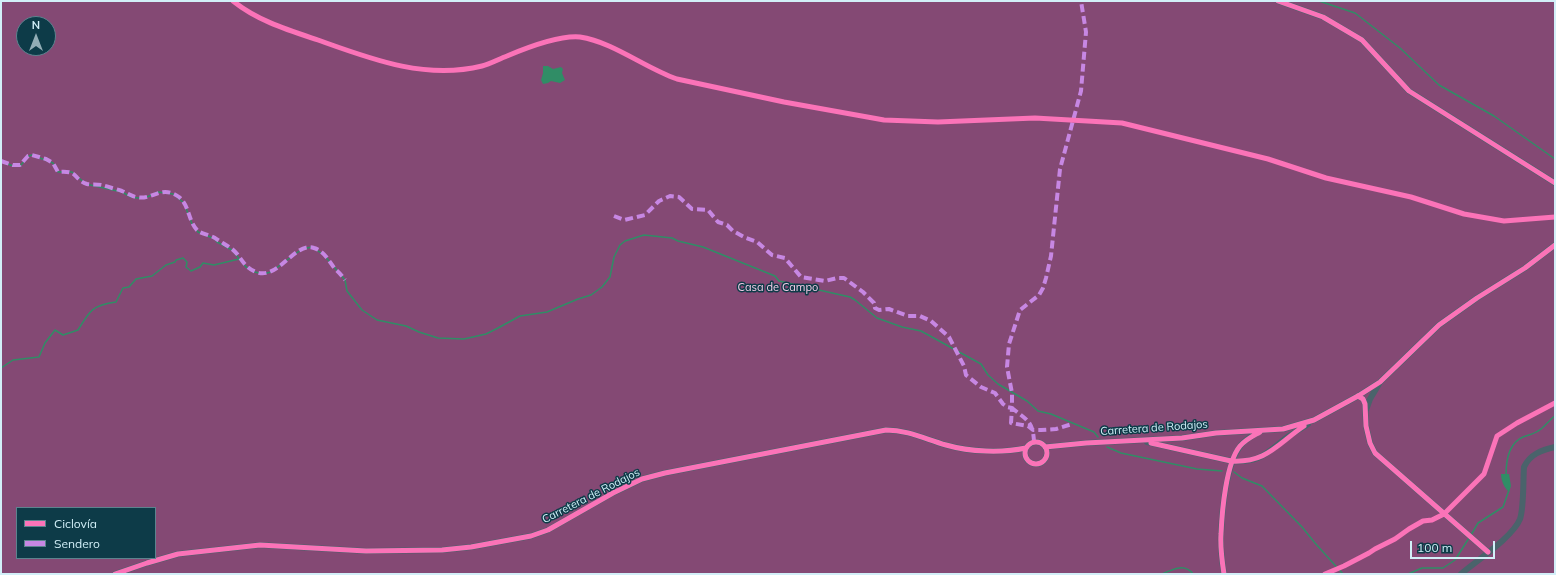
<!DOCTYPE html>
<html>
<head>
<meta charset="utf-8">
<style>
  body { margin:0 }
  #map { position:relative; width:1556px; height:575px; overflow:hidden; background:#1a333b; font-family:Mulish,sans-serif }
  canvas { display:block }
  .frame { position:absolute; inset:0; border:2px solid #d2eff8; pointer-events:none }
  .legend { position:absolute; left:16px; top:507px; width:140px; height:52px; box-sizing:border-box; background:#0d3b48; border:1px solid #5c838e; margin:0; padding:5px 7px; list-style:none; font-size:12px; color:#d2eff8 }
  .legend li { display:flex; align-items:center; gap:8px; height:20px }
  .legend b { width:20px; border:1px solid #5c838e }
  .north { position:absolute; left:16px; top:16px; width:40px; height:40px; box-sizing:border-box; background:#0d3b48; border:1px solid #5c838e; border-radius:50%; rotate:0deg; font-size:11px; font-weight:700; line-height:16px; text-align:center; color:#d2eff8 }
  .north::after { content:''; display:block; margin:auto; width:14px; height:18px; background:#92adb6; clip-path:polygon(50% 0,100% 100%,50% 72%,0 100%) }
  .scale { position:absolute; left:1410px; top:541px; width:85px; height:18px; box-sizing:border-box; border:2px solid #d2eff8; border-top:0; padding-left:5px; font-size:12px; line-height:14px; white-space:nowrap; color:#d2eff8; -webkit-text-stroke:3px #0d3b48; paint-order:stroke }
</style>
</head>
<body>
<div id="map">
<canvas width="1556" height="575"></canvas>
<div class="frame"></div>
<ul class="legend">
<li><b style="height:5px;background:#fb73b8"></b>Ciclovía</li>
<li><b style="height:5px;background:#c787e3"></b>Sendero</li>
</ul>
<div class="north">N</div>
<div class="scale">100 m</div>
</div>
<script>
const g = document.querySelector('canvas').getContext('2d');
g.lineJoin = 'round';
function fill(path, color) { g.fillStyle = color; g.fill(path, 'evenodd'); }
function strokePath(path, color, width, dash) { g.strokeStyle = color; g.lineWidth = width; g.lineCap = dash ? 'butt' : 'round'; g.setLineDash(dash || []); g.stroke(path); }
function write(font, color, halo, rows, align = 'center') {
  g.font = font + ' Mulish,sans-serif'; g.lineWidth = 3; g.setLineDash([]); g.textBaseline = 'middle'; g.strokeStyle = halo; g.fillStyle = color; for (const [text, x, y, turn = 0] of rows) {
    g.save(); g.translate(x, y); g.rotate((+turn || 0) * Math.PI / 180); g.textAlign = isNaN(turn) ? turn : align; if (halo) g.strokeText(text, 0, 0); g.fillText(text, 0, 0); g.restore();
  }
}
const forest = new Path2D(`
  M 1,1 L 1555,1 L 1555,574 L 1,574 ZM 24,24 L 48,24 L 48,48 L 24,48 ZM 17,508 L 155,508 L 155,558 L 17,558 Z`);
const water = new Path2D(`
  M 543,66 L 548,66 L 553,69 L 561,67 L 563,69 L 562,73 L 565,80 L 560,83 L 551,81 L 548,83 L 543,84 L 541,80 L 543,73 Z
  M 1501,474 L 1509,474 L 1511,486 L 1509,492 C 1504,488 1501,480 1501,474 Z`);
const stream = new Path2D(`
  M 1319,1 L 1355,13 L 1400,48 L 1439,85 L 1494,116 L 1555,159
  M 1,161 L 13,166 L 20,166 L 29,156 L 32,155 L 53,163 L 58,172 L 72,172 L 86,184 L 122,192 L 131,197 L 138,198 L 147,197 L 158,192 L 173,194 L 184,203 L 192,224 L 198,232 L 215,239 L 217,242 L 232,250 L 246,267 L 255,272 L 263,274 L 271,272 L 302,249 L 312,247 L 324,255 L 345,280 L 347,291 L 362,310 L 377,320 L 406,326 L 419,332 L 438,338 L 464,339 L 486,334 L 498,328 L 520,316 L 547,312 L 578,299 L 591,295 L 602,287 L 610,277 L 614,257 L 620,245 L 625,241 L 644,235 L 672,238 L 678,241 L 703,247 L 775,276 L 779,281 L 850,297 L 855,300 L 877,318 L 902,327 L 921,331 L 981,364 L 988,375 L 998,384 L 1027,401 L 1038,411 L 1051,414 L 1094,432 L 1098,437
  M 1,368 L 13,360 L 39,357 L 45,343 L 55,330 L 63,335 L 78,330 C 90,310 93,305 116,302 L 123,288 L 129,287 L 136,279 L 152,276 L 166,265 L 175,262 L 176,260 L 183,258 L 187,262 L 186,267 L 191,271 L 200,267 L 203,263 L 214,265 L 239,259
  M 1107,447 L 1121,453 L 1197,469 L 1222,471
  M 1234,472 L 1242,478 L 1262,486 L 1302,527 L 1315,543 L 1343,574
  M 1506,475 C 1506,460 1509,443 1523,437 C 1528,435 1534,434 1538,431 C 1544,428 1548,421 1555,416
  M 1471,535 L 1478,523 L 1503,507 L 1509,490
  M 1162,574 C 1173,569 1185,563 1193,574
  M 1408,574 L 1422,568 L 1443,568 L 1455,560 L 1469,538`);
const minor = new Path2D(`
  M 1278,1 L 1323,17 L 1362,40 L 1409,91 L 1555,183
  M 1358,396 L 1363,399 L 1365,404 L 1366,426 L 1370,443 L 1375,453 L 1488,552
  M 1366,410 L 1370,399 L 1379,384
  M 1147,442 L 1231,461 C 1262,463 1267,452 1289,436 C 1295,432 1302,428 1308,424
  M1025 453a11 11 0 1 1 22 0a11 11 0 1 1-22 0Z
  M 1045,447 L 1086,443 L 1182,438 L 1216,433 L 1283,429 L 1314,420 L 1358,396 L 1380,382 L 1439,325 L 1477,298 L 1525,268 L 1555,245
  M 115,574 L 147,563 L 178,554 L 260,545 L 366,551 L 442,550 L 471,547 L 531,536 L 548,530 L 613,493 L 642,479 L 665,473 L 886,430 C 908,430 925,439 946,445 C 970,452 1002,453 1026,448
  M 1224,574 C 1222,561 1220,547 1221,534 C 1222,511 1226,463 1241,445 C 1246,439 1253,435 1261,431
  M 1461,574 C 1476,561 1513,537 1520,519 C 1524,508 1523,480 1524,467 C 1530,454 1542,450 1555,447`);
const quiet = new Path2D(`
  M 1,161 L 13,165 L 20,165 L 28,156 L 32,155 L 46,159 L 53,163 L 58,172 C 80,170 72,179 87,184 C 91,185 97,184 102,185 C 108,187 116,189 122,191 C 127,193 131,196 136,197 C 152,201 161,184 179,197 C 190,206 188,222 198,231 C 202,234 210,235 215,238 C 219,241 228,246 232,249 C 242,257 242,266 256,272 C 278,281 295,241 314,248 C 324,251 329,261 335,269 C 339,272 342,276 345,280
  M 614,216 L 624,220 L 645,215 L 659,201 L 670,196 L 679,197 L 692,209 L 708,210 L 718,222 L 727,225 L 733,231 L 746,238 L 757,242 L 772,255 L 785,258 L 801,277 L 825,281 L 837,278 L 844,278 L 863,292 L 874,303 L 875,308 L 879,310 L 889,309 L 908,316 L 920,316 L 931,321 L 949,337 L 964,366 L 966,375 L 981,387 L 995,393 L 1003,404 L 1007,407 L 1012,408 L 1011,423 L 1028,426 L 1033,430 L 1041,430 L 1056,429 L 1072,424
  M 1034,442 C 1033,421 1028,421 1012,408 L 1012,393 L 1007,367 L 1009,344 L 1020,310 L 1039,295 L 1043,288 L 1046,278 L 1051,256 L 1060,169 L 1081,91 L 1086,32 L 1081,1`);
const cycleway = new Path2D(`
  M 233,1 C 258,21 288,30 318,40 C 371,59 425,80 482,66 C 490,64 499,59 507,56 C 526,48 559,35 580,37 C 613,42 645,68 677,79 L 784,102 L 884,120 L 938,122 L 1035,118 L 1122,123 L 1268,159 L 1326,178 L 1411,197 L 1464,214 L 1504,221 L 1555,217
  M 1278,1 L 1323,17 L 1362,40 L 1409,91 L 1555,183
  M 1358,396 L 1363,399 L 1365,404 L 1366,426 L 1370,443 L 1375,453 L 1488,552
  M1025 453a11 11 0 1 1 22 0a11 11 0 1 1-22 0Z
  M 1151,443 L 1231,461 C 1267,463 1277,444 1304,426
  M 1045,447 L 1086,443 L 1182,438 L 1216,433 L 1283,429 L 1314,420 L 1358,396 L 1380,382 L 1439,325 L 1477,298 L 1525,268 L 1555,245
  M 115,574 L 147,563 L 178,554 L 260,545 L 366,551 L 442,550 L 471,547 L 531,536 L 548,530 L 613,493 L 642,479 L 665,473 L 886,430 C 908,430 925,439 946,445 C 970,452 1002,453 1026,448
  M 1224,574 C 1222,561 1220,548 1221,534 C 1222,511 1226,463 1240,446 C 1246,439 1253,436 1260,432
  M 1325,574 L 1344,566 L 1369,553 L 1375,549 L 1395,539 L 1409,529 L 1423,521 L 1432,520 L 1444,514 L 1484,474 L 1497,436 L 1517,423 L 1555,403`);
const parkNames = [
  ["Casa de Campo",778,288]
];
const streetNames = [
  ["Carretera de Rodajos",1154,428,-4],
  ["Carretera de Rodajos",591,496,-27]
];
fill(forest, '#844974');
fill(water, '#308d66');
strokePath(stream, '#308d66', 1.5);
strokePath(minor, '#4a636b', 6);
strokePath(quiet, '#c787e3', 4, [8, 4]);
strokePath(cycleway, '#fb73b8', 5);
write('11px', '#f7cde8', '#0d3b48', parkNames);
write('11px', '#d2eff8', '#0d3b48', streetNames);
</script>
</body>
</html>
